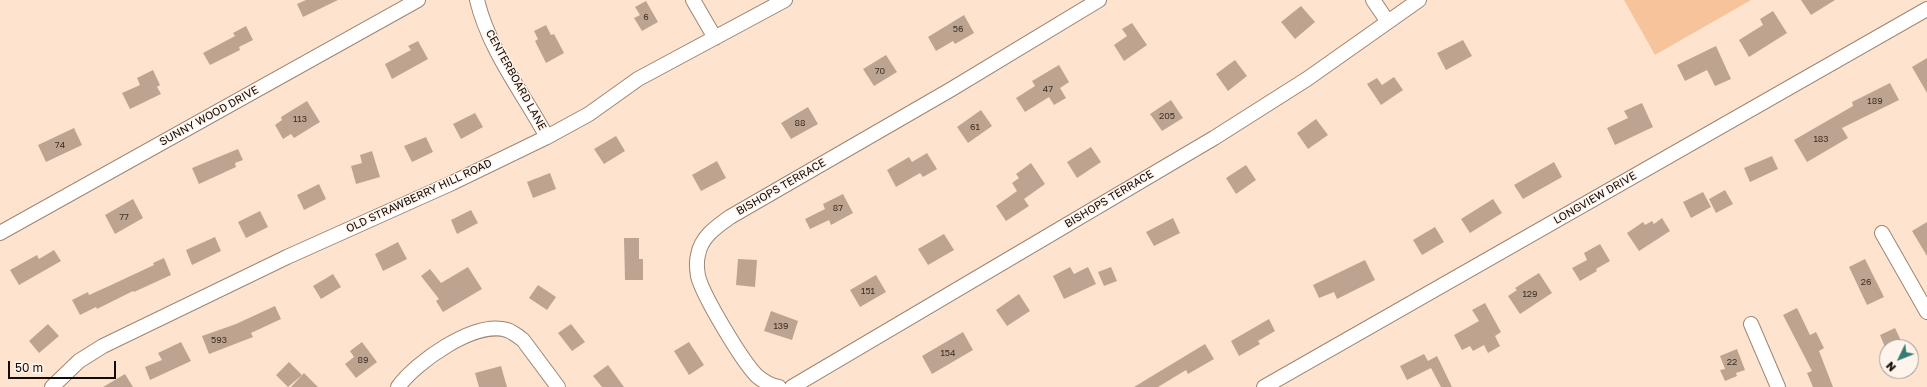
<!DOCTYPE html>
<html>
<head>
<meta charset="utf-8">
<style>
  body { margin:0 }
  #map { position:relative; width:1927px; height:387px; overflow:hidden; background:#fee4cf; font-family:"Golos Text",sans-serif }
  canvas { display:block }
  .north { position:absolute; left:1879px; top:339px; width:40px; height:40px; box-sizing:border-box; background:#fff4ec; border:1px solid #a19790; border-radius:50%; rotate:227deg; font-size:11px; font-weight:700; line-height:16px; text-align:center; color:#130b05 }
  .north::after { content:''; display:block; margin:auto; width:14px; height:18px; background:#337b75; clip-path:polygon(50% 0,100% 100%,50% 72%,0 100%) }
  .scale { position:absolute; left:8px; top:361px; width:108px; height:18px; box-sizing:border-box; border:2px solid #130b05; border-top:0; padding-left:5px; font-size:12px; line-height:14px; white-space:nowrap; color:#130b05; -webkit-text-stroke:3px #fff4ec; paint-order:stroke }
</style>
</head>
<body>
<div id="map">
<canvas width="1927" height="387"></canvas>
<div class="north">N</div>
<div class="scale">50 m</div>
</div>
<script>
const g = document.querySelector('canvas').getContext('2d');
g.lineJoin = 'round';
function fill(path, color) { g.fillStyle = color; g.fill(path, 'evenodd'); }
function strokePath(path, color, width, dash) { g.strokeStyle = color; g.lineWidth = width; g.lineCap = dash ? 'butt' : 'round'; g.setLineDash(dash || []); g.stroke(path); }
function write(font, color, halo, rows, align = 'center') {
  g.font = font + ' "Golos Text",sans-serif'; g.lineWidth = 3; g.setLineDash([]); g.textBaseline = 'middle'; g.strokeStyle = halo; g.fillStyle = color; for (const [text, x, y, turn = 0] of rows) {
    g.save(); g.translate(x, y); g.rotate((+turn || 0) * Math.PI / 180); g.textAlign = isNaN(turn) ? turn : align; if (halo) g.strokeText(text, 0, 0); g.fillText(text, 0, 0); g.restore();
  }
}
const green = new Path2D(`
  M 1624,0 L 1751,0 L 1655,55 Z`);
const building = new Path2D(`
  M 306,0 L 338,0 L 303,17 L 297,4 Z
  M 1801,0 L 1835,0 L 1811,15 Z
  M 646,1 L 658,22 L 642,31 L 634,18 L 640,15 L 635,7 Z
  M 1301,6 L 1315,22 L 1295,39 L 1281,22 Z
  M 1773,11 L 1787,33 L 1749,57 L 1739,40 L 1763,25 L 1760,19 Z
  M 964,15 L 974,33 L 955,44 L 953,41 L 936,51 L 928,37 Z
  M 1132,23 L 1147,45 L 1124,61 L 1114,45 L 1127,36 L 1122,29 Z
  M 546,25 L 551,35 L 554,34 L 564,53 L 546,63 L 535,41 L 538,39 L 534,31 Z
  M 246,26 L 253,40 L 239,47 L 240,50 L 210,65 L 203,53 L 235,36 L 233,33 Z
  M 1463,40 L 1472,56 L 1446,70 L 1437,53 Z
  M 418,41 L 428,59 L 392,79 L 385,64 L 411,50 L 408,46 Z
  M 1716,46 L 1731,79 L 1715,86 L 1707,70 L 1685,81 L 1677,65 Z
  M 886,55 L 897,72 L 874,86 L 863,69 Z
  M 1927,58 L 1927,93 L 1912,67 Z
  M 1235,60 L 1247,76 L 1228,91 L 1216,74 Z
  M 1059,65 L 1069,82 L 1060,88 L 1066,98 L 1054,105 L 1049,97 L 1025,112 L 1016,98 L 1035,86 L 1032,81 Z
  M 153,70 L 160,85 L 157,87 L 161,94 L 130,109 L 122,93 L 140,85 L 137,78 Z
  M 1394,77 L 1403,90 L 1381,105 L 1367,84 L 1377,78 L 1382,85 Z
  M 1890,83 L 1899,100 L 1842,128 L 1848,138 L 1807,162 L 1794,140 L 1853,106 L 1852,102 Z
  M 1171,100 L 1183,118 L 1162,131 L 1150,114 Z
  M 307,101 L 320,122 L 294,138 L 291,134 L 283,139 L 275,125 L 282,120 L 281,117 Z
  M 1642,103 L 1653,127 L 1615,145 L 1607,128 L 1628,118 L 1624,111 Z
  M 808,107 L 818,124 L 791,139 L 781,123 Z
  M 981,110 L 992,126 L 968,143 L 957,127 Z
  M 475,113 L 483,127 L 461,139 L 453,124 Z
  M 1316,119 L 1328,135 L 1308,149 L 1297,133 Z
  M 74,128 L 82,145 L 46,162 L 38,145 Z
  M 616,136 L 625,151 L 604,164 L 594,149 Z
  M 426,137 L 433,152 L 412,162 L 404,146 Z
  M 1091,147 L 1101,162 L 1077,178 L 1067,162 Z
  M 238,149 L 243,160 L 235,163 L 236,167 L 199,184 L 192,168 Z
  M 372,151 L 380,177 L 356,184 L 351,166 L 362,163 L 360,155 Z
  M 927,153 L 937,169 L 923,177 L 920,173 L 896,187 L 887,170 L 909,157 L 912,162 Z
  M 1772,156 L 1778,169 L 1750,182 L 1744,168 Z
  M 717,161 L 726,178 L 701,191 L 692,175 Z
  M 1554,162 L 1562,177 L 1523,199 L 1514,185 Z
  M 1031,163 L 1045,184 L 1024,199 L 1029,206 L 1006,221 L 996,206 L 1017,191 L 1012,183 L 1019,178 L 1016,174 Z
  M 1246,165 L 1256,180 L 1236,194 L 1226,178 Z
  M 550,173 L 556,189 L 533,198 L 527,182 Z
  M 319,184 L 326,199 L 304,210 L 297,195 Z
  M 1725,190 L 1733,204 L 1716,213 L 1709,199 Z
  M 1703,192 L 1711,207 L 1691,218 L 1683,202 Z
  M 843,194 L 853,213 L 831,225 L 829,220 L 810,229 L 805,219 L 825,209 L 823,204 Z
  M 133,199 L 143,218 L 115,234 L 105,215 Z
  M 1493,199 L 1502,213 L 1470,233 L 1461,219 Z
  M 471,210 L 478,223 L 457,234 L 451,220 Z
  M 260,211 L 268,227 L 246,238 L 238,222 Z
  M 1173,218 L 1180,233 L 1154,246 L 1146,232 Z
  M 1662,218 L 1670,231 L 1639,251 L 1627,233 L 1643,222 L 1645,225 L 1652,221 L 1654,224 Z
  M 1927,222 L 1927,256 L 1912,231 Z
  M 1435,227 L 1444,242 L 1422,255 L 1413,240 Z
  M 944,234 L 954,250 L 928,265 L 918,249 Z
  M 215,237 L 221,251 L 192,265 L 186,250 Z
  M 624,238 L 639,238 L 639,259 L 643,259 L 643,280 L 625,280 Z
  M 398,242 L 407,259 L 383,271 L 375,254 Z
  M 1600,244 L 1610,261 L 1596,269 L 1597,271 L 1580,281 L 1572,268 L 1587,260 L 1584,253 Z
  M 54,250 L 61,261 L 19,285 L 10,270 L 37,255 L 39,259 Z
  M 164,258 L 171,275 L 134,292 L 133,291 L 97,309 L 96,307 L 80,315 L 72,300 L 88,292 L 89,295 L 109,286 L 154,265 L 153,263 Z
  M 738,259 L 757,260 L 755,287 L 736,285 Z
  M 1865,259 L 1884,297 L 1867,305 L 1849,267 Z
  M 1365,260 L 1375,280 L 1337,299 L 1334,292 L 1319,298 L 1313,285 Z
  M 468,267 L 482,289 L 443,312 L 436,301 L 439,299 L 421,276 L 430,269 L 441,283 Z
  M 1070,267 L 1074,274 L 1088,267 L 1096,284 L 1064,299 L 1053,276 Z
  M 1111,267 L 1117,281 L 1104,286 L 1098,272 Z
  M 1539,273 L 1552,293 L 1520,314 L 1508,296 L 1517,290 L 1515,288 Z
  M 333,274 L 341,287 L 321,299 L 313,286 Z
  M 876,275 L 886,292 L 860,307 L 850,290 Z
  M 538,285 L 556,297 L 547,310 L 529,298 Z
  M 1019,294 L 1030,311 L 1007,326 L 996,310 Z
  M 1485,303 L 1501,332 L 1495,336 L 1500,346 L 1488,353 L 1484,345 L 1473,351 L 1470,346 L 1462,350 L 1454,335 L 1479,321 L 1472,310 Z
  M 275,306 L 281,319 L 251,333 L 253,337 L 209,354 L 202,336 L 236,324 Z
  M 1797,308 L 1810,335 L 1816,332 L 1824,348 L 1819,351 L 1833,387 L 1813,387 L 1807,373 L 1812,371 L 1783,315 Z
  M 771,311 L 798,321 L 792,340 L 764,331 Z
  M 1269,319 L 1275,331 L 1258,341 L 1260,344 L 1239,356 L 1231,341 Z
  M 48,324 L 59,336 L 39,353 L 29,341 Z
  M 571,324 L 585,342 L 572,351 L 558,333 Z
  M 1895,328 L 1904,347 L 1885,347 L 1880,335 Z
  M 963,332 L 973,350 L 932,374 L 922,356 Z
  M 181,342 L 191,361 L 150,380 L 145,367 L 162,360 L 158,353 Z
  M 362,342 L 377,362 L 356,378 L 345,364 L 354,357 L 350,351 Z
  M 689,342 L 704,365 L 689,375 L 674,351 Z
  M 1205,344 L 1214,359 L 1188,374 L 1186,370 L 1158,387 L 1134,387 Z
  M 1737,349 L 1745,370 L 1736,373 L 1737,376 L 1725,381 L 1720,370 L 1725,369 L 1720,356 Z
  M 1424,354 L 1428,361 L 1437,356 L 1452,387 L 1441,387 L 1431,368 L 1407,380 L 1400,366 Z
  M 289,362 L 302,375 L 288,387 L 276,375 Z
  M 608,365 L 624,387 L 602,387 L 593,376 Z
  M 501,366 L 507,387 L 479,387 L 475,373 Z
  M 304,373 L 318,387 L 291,387 Z
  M 125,374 L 133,387 L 103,387 Z`);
const minor = new Path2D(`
  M 477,0 C 489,50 523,93 547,137
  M 693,0 L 715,38
  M 1373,0 L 1388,22
  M 0,233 L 418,0
  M 1882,233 L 1927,312
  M 1751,324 L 1778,387
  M 52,387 L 79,361 L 103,346 L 287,257 L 452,183 L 547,137 L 589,114 L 638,79 L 785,0
  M 398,387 C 416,362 475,320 507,330 C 513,332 518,336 523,340 L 558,387
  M 779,387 C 771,386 763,381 757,376 C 742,361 703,296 698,276 C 697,270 696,262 698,255 C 701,237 716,227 730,217 L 950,90 L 1099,0
  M 792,387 L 1214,138 L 1307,79 L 1419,0
  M 1264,387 L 1927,9`);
const numberNames = [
  ["6",646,17],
  ["56",958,29],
  ["70",880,71],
  ["47",1048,89],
  ["189",1875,101],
  ["205",1167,116],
  ["113",300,119],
  ["88",800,123],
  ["61",975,127],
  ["183",1821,139],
  ["74",60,145],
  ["87",838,208],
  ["77",124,217],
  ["26",1866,282],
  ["151",868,291],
  ["129",1530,294],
  ["139",781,326],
  ["593",219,340],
  ["154",948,353],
  ["89",363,360],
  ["22",1732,362]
];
const streetNames = [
  ["CENTERBOARD LANE",516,80,61],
  ["SUNNY WOOD DRIVE",209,116,-29],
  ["BISHOPS TERRACE",781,187,-30],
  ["OLD STRAWBERRY HILL ROAD",419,196,-25],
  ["LONGVIEW DRIVE",1595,198,-30],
  ["BISHOPS TERRACE",1109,199,-31]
];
fill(green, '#f7c39a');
fill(building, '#bda491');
strokePath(minor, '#9d8573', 16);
strokePath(minor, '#fff', 14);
write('9px', '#3e3128', null, numberNames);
write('11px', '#130b05', '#fff4ec', streetNames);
</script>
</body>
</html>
